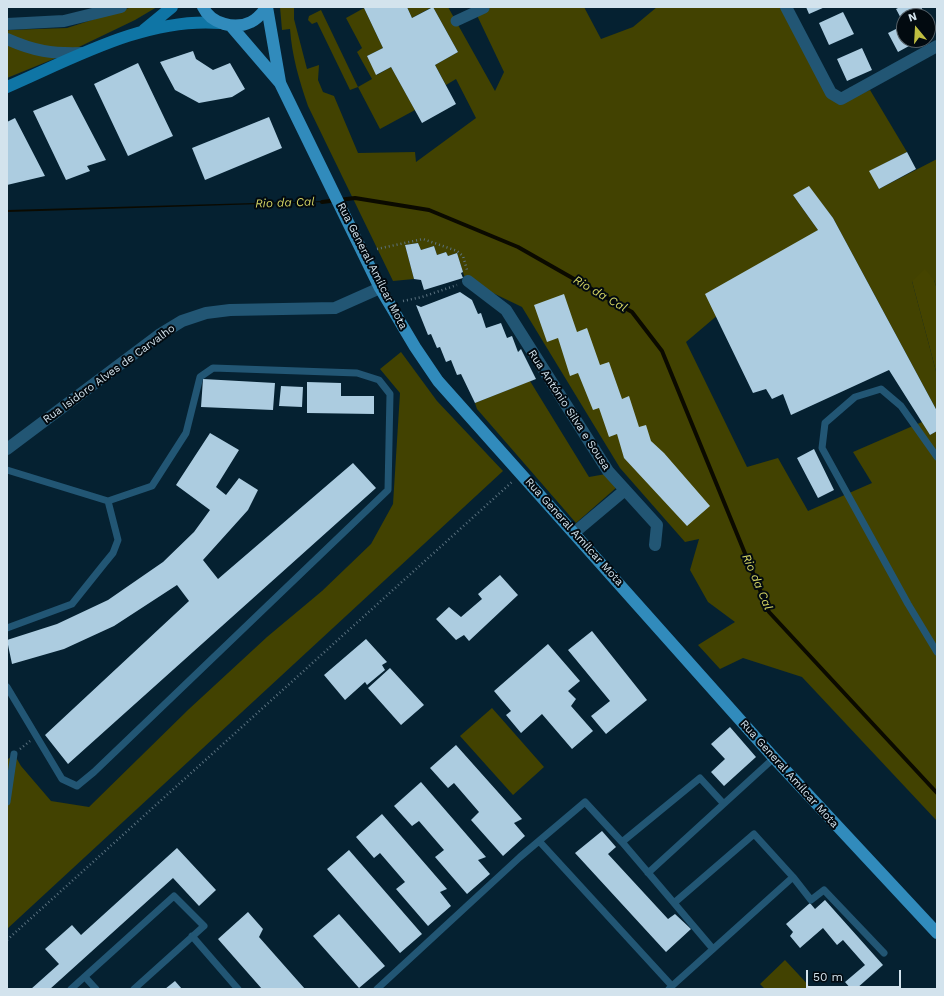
<!DOCTYPE html>
<html>
<head>
<meta charset="utf-8">
<style>
  body { margin:0 }
  #map { position:relative; width:944px; height:996px; overflow:hidden; background:#052131; font-family:"Work Sans",sans-serif }
  canvas { display:block }
  .frame { position:absolute; inset:0; border:8px solid #d3e3ed; pointer-events:none }
  .north { position:absolute; left:896px; top:8px; width:40px; height:40px; box-sizing:border-box; background:#020a10; border:1px solid #566168; border-radius:50%; rotate:342deg; font-size:11px; font-weight:700; line-height:16px; text-align:center; color:#d3e3ed }
  .north::after { content:''; display:block; margin:auto; width:14px; height:18px; background:#bfbe41; clip-path:polygon(50% 0,100% 100%,50% 72%,0 100%) }
  .scale { position:absolute; left:806px; top:970px; width:95px; height:18px; box-sizing:border-box; border:2px solid #d3e3ed; border-top:0; padding-left:5px; font-size:12px; line-height:14px; white-space:nowrap; color:#d3e3ed; -webkit-text-stroke:3px #020a10; paint-order:stroke }
</style>
</head>
<body>
<div id="map">
<canvas width="944" height="996"></canvas>
<div class="frame"></div>
<div class="north">N</div>
<div class="scale">50 m</div>
</div>
<script>
const g = document.querySelector('canvas').getContext('2d');
g.lineJoin = 'round';
function fill(path, color) { g.fillStyle = color; g.fill(path, 'evenodd'); }
function strokePath(path, color, width, dash) { g.strokeStyle = color; g.lineWidth = width; g.lineCap = dash ? 'butt' : 'round'; g.setLineDash(dash || []); g.stroke(path); }
function write(font, color, halo, rows, align = 'center') {
  g.font = font + ' "Work Sans",sans-serif'; g.lineWidth = 4; g.setLineDash([]); g.textBaseline = 'middle'; g.strokeStyle = halo; g.fillStyle = color; for (const [text, x, y, turn = 0] of rows) {
    g.save(); g.translate(x, y); g.rotate((+turn || 0) * Math.PI / 180); g.textAlign = isNaN(turn) ? turn : align; if (halo) g.strokeText(text, 0, 0); g.fillText(text, 0, 0); g.restore();
  }
}
const green = new Path2D(`
  M 132,7 L 157,7 L 135,20 L 56,58 L 7,78 L 7,32 L 9,30 L 67,28 Z
  M 280,7 L 294,7 L 294,19 L 307,69 L 319,65 L 318,80 L 323,92 L 334,96 L 358,153 L 415,152 L 416,162 L 476,118 L 456,79 L 446,85 L 435,65 L 458,52 L 433,7 L 448,7 L 495,91 L 504,72 L 473,7 L 584,7 L 601,39 L 633,27 L 657,7 L 780,7 L 841,103 L 870,90 L 907,152 L 870,171 L 879,189 L 937,159 L 937,289 L 934,280 L 912,281 L 937,375 L 937,411 L 833,218 L 809,187 L 793,195 L 818,230 L 686,342 L 747,467 L 778,458 L 808,511 L 872,483 L 853,452 L 922,422 L 930,435 L 937,431 L 937,821 L 802,677 L 743,658 L 720,669 L 698,645 L 735,622 L 708,602 L 690,570 L 699,539 L 685,542 L 620,468 L 522,307 L 468,281 L 466,282 L 457,253 L 448,256 L 446,252 L 437,255 L 434,246 L 421,250 L 418,243 L 405,245 L 414,279 L 393,281 L 308,106 C 299,80 292,56 290,29 L 282,30 Z
  M 407,7 L 432,7 L 412,18 Z
  M 364,8 L 383,48 L 367,56 L 377,75 L 391,67 L 415,110 L 380,129 L 358,87 L 350,90 L 317,22 L 312,24 L 308,20 L 309,16 L 321,10 L 358,87 L 372,79 L 357,52 L 362,48 L 346,18 Z
  M 401,352 L 437,401 L 503,471 L 7,929 L 7,760 L 14,754 L 21,766 L 51,801 L 89,807 L 189,709 L 267,637 L 322,591 L 371,544 L 393,504 L 400,393 L 380,369 Z
  M 530,381 L 589,477 L 606,474 L 617,487 L 576,523 L 477,409 L 475,403 Z
  M 492,708 L 544,767 L 513,795 L 460,736 Z
  M 785,960 L 812,989 L 765,989 L 760,984 Z`);
const forest = new Path2D(`
  M 925,269 L 934,280 L 937,289 L 937,375 L 912,281 Z`);
const water = new Path2D(`
  M 326,201 L 326,202 L 7,212 L 7,210 Z`);
const stream = new Path2D(`
  M 322,202 L 355,198 L 429,210 L 518,247 L 632,312 L 662,351 L 769,612 L 937,793`);
const building = new Path2D(`
  M 366,7 L 407,7 L 412,18 L 433,7 L 458,52 L 435,65 L 456,104 L 422,123 L 391,67 L 376,75 L 367,56 L 383,48 L 364,8 Z
  M 806,7 L 825,7 L 809,14 Z
  M 900,7 L 921,7 L 926,16 L 904,16 L 904,24 L 896,9 Z
  M 843,12 L 854,34 L 829,45 L 819,23 Z
  M 928,21 L 934,33 L 928,36 Z
  M 904,25 L 904,40 L 920,40 L 898,52 L 888,33 Z
  M 862,48 L 872,70 L 847,81 L 837,59 Z
  M 193,51 L 196,59 L 213,70 L 230,63 L 245,89 L 232,97 L 199,103 L 175,90 L 160,62 Z
  M 138,63 L 173,136 L 128,156 L 94,84 Z
  M 72,95 L 106,160 L 87,166 L 90,171 L 66,180 L 33,111 Z
  M 269,117 L 282,148 L 205,180 L 192,148 Z
  M 15,118 L 45,176 L 7,185 L 7,122 Z
  M 907,152 L 916,169 L 879,189 L 869,171 Z
  M 809,186 L 833,218 L 937,411 L 937,431 L 930,435 L 889,370 L 791,415 L 783,394 L 772,399 L 766,389 L 753,393 L 705,294 L 818,230 L 793,195 Z
  M 418,243 L 421,250 L 434,246 L 437,255 L 446,252 L 448,256 L 457,253 L 463,272 L 461,273 L 463,278 L 424,290 L 421,280 L 414,279 L 405,245 Z
  M 460,292 L 472,300 L 478,314 L 481,313 L 486,328 L 501,323 L 507,338 L 512,336 L 518,352 L 521,349 L 536,379 L 475,403 L 461,374 L 457,375 L 451,360 L 446,362 L 440,347 L 437,348 L 431,334 L 428,335 L 416,305 L 421,307 Z
  M 564,294 L 577,332 L 587,328 L 600,365 L 609,362 L 622,399 L 629,396 L 639,427 L 646,425 L 651,441 L 664,453 L 710,506 L 687,526 L 624,458 L 617,434 L 609,437 L 599,408 L 593,410 L 578,373 L 570,376 L 558,338 L 547,342 L 534,305 Z
  M 203,379 L 275,383 L 273,410 L 201,407 Z
  M 307,382 L 341,383 L 341,396 L 374,396 L 374,414 L 307,413 Z
  M 281,386 L 303,387 L 302,407 L 279,406 Z
  M 210,433 L 239,450 L 216,487 L 226,495 L 239,478 L 258,490 L 248,510 L 203,560 L 218,579 L 353,463 L 376,488 L 68,764 L 45,735 L 189,601 L 177,585 L 114,626 L 64,649 L 12,664 L 7,640 L 57,624 L 108,600 L 163,562 L 194,532 L 210,510 L 176,485 Z
  M 814,449 L 834,490 L 818,498 L 797,458 Z
  M 500,575 L 518,595 L 469,641 L 464,635 L 456,640 L 436,619 L 449,607 L 461,617 L 482,599 L 478,594 Z
  M 592,631 L 647,700 L 606,734 L 591,716 L 610,701 L 568,650 Z
  M 366,639 L 387,662 L 382,665 L 385,670 L 367,685 L 365,682 L 345,700 L 324,675 Z
  M 548,644 L 580,681 L 568,691 L 576,699 L 571,706 L 593,731 L 572,749 L 542,714 L 521,733 L 506,715 L 511,711 L 494,691 Z
  M 390,668 L 424,705 L 401,725 L 368,688 Z
  M 730,727 L 756,757 L 724,786 L 711,772 L 725,759 L 711,744 Z
  M 456,745 L 522,819 L 514,823 L 525,836 L 503,856 L 471,820 L 479,812 L 454,783 L 448,788 L 430,768 Z
  M 421,782 L 486,857 L 478,860 L 490,874 L 467,894 L 435,857 L 444,850 L 419,821 L 412,826 L 394,806 Z
  M 382,814 L 447,889 L 440,892 L 451,906 L 428,926 L 396,889 L 405,882 L 380,853 L 374,858 L 356,837 Z
  M 602,831 L 616,847 L 608,854 L 668,919 L 675,914 L 691,929 L 666,952 L 575,853 Z
  M 177,848 L 216,890 L 199,906 L 173,878 L 50,989 L 31,989 L 59,964 L 45,949 L 72,925 L 81,935 Z
  M 349,850 L 422,934 L 400,953 L 327,869 Z
  M 825,900 L 883,965 L 856,989 L 851,989 L 845,982 L 865,965 L 843,940 L 837,945 L 823,928 L 800,948 L 790,936 L 793,932 L 786,924 L 810,903 L 815,909 Z
  M 248,912 L 263,929 L 259,937 L 305,989 L 262,989 L 218,939 Z
  M 339,914 L 385,966 L 359,988 L 313,936 Z
  M 175,981 L 182,989 L 165,989 Z`);
const path = new Path2D(`
  M 377,249 L 423,239 L 457,251 L 463,256 L 467,270
  M 403,301 L 422,297 L 457,285
  M 20,749 L 30,741
  M 7,940 L 512,482`);
const service = new Path2D(`
  M 937,457 L 901,406 L 881,389 L 855,397 L 825,423 L 822,448 L 908,604 L 937,652
  M 7,470 L 108,501 L 152,486 L 186,433 L 200,377 L 213,368 L 357,373 L 379,380 L 390,394 L 388,490 L 94,772 L 77,786 L 62,779 L 7,687
  M 7,628 L 72,604 L 104,564 L 113,553 L 118,540 L 108,501
  M 7,802 L 14,754
  M 539,841 L 672,986 L 669,989
  M 622,842 L 674,903 L 754,834 L 793,877 L 672,986
  M 648,873 L 774,758
  M 793,877 L 811,900 L 824,890 L 884,953
  M 674,903 L 713,949
  M 192,936 L 238,989
  M 85,977 L 96,989
  M 71,989 L 174,896 L 204,926 L 134,989
  M 377,989 L 520,857 L 585,802 L 622,842 L 700,778 L 723,803`);
const pedestrian = new Path2D(`
  M 456,21 L 484,8`);
const minor = new Path2D(`
  M 786,7 L 831,93 L 841,99 L 937,46
  M 7,24 L 64,21 L 121,7
  M 7,39 C 34,51 52,54 82,53
  M 468,281 L 506,310 L 608,471 L 657,525 L 655,545
  M 7,449 L 159,335 L 182,321 L 206,313 L 230,310 L 335,308 L 380,288
  M 575,532 L 625,490`);
const secondary = new Path2D(`
  M 144,30 L 172,7
  M 7,87 C 74,58 146,17 220,23`);
const primary = new Path2D(`
  M 203,7 C 211,24 235,30 251,22 C 258,19 262,13 267,7
  M 267,7 L 280,82
  M 231,26 L 280,83 L 380,288 L 415,347 L 438,381 L 774,758 L 937,933`);
const streetNames = [
  ["Rua General Amílcar Mota",372,266,63],
  ["Rua Isidoro Alves de Carvalho",109,374,-36],
  ["Rua António Silva e Sousa",569,410,57],
  ["Rua General Amílcar Mota",574,532,48],
  ["Rua General Amílcar Mota",789,774,48]
];
const waterNames = [
  ["Rio da Cal",285,203,-2],
  ["Rio da Cal",600,294,30],
  ["Rio da Cal",757,582,67]
];
fill(green, '#424201');
fill(forest, '#454400');
fill(water, '#0b0a00');
strokePath(stream, '#0b0a00', 4);
fill(building, '#accce0');
strokePath(path, '#5c7381', 2.5, [1, 3]);
strokePath(service, '#225674', 7);
strokePath(pedestrian, '#225674', 11);
strokePath(minor, '#225674', 12);
strokePath(secondary, '#0f75a5', 12);
strokePath(primary, '#318bbc', 12);
write('11px', '#d3e3ed', '#020a10', streetNames);
write('italic 12px', '#d3d363', '#020a10', waterNames);
</script>
</body>
</html>
